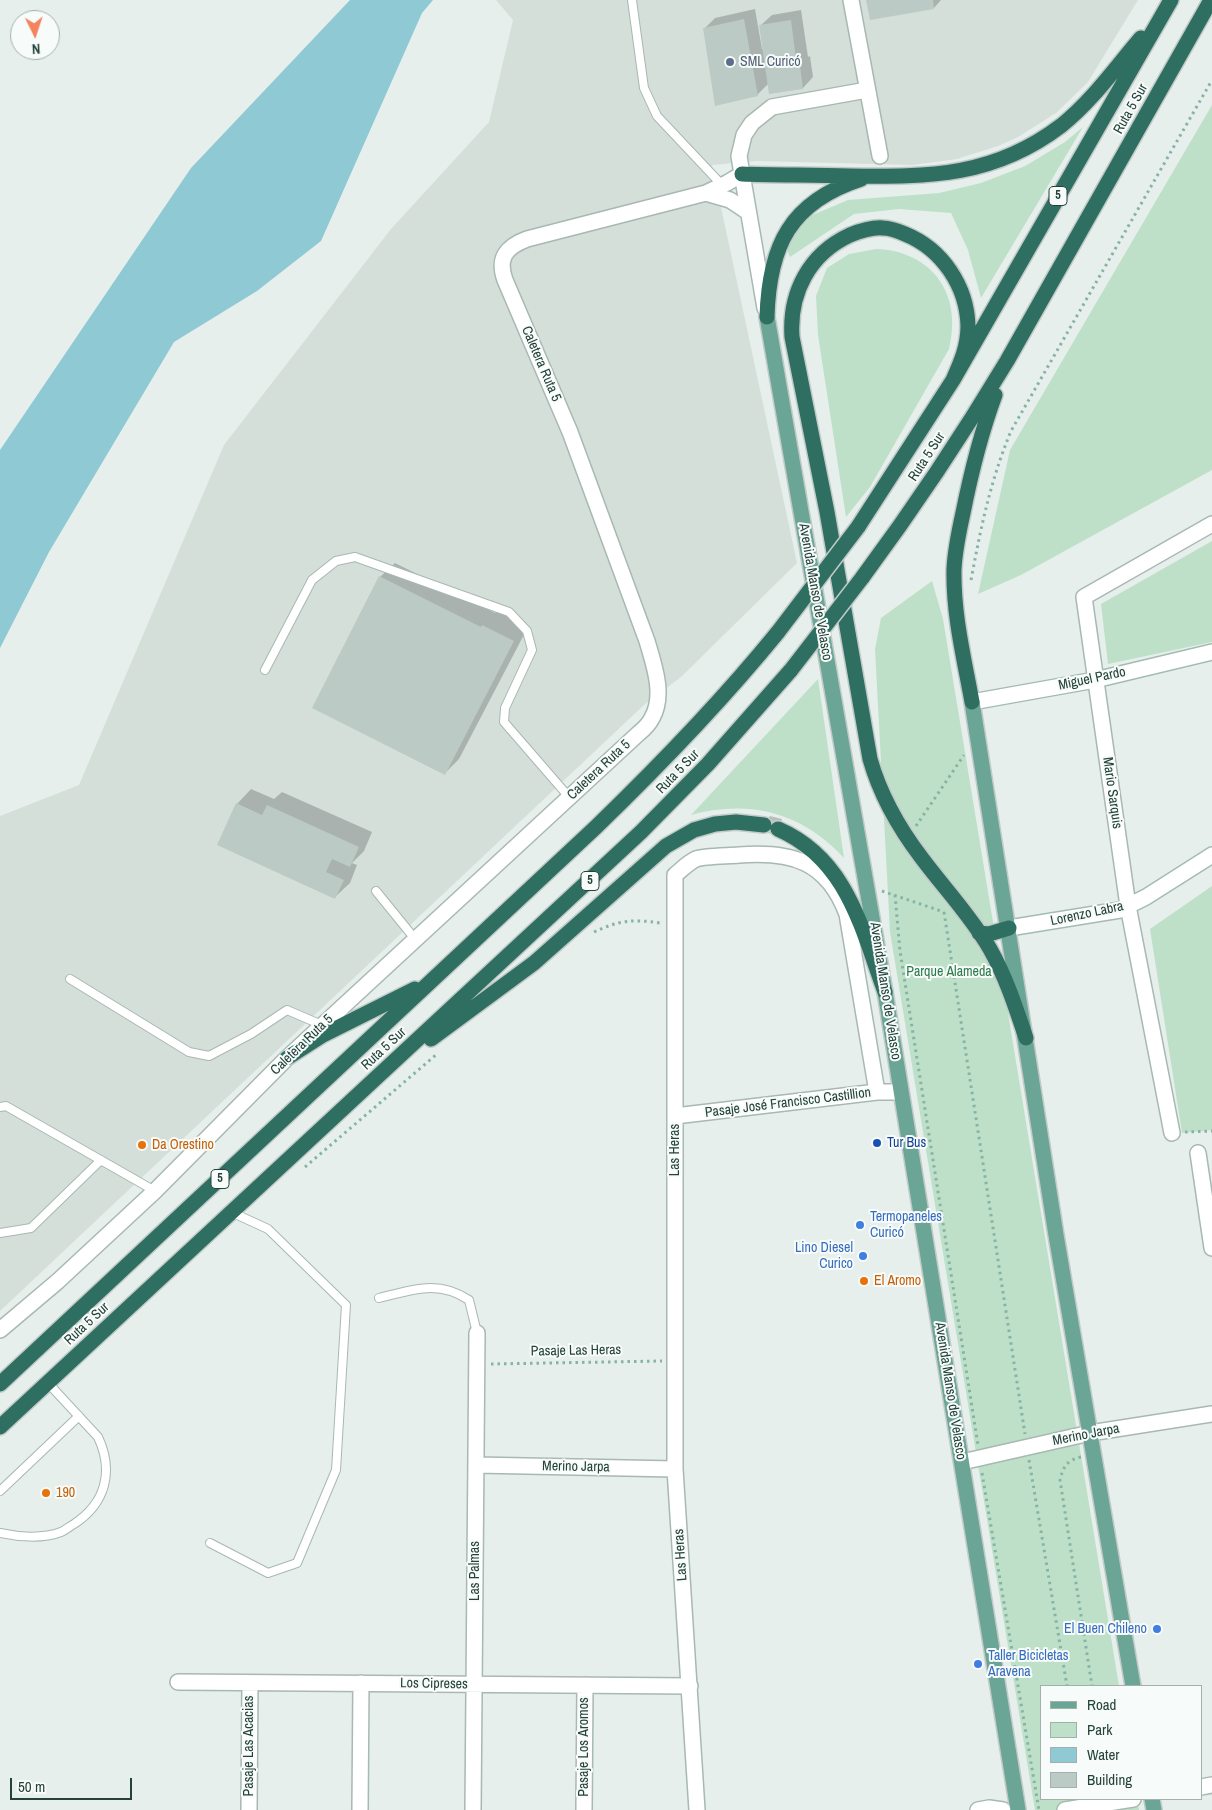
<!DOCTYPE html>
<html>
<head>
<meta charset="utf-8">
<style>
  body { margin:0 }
  #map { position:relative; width:1212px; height:1810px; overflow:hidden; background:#e6efeb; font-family:"Archivo Narrow",sans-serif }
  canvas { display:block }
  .legend { position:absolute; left:1040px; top:1685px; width:162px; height:115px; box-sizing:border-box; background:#f7fbf9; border:1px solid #a3b1ad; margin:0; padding:6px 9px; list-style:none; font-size:15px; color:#24423a }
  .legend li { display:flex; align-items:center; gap:10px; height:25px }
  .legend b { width:25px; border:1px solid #a3b1ad }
  .north { position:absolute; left:10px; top:10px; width:50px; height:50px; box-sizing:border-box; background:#f7fbf9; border:1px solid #a3b1ad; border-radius:50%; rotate:176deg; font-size:14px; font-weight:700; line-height:20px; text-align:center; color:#24423a }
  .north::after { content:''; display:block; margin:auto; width:18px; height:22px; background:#f4845f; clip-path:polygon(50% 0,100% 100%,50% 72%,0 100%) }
  .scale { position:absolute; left:10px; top:1778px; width:122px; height:22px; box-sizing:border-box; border:2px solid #24423a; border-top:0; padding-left:6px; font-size:15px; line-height:18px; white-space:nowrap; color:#24423a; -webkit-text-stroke:4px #f7fbf9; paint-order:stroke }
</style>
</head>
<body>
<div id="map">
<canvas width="1212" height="1810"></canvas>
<ul class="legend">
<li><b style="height:6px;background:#6aa596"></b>Road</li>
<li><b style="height:14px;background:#bfe0c8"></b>Park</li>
<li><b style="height:14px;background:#8ec9d4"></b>Water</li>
<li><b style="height:14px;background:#bbcac4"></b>Building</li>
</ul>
<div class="north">N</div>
<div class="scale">50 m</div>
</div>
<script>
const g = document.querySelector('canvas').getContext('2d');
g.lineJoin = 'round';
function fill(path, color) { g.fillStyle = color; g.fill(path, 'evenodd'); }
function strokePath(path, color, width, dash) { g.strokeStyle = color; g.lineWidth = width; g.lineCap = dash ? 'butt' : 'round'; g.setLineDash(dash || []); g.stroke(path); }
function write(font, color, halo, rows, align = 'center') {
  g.font = font + ' "Archivo Narrow",sans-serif'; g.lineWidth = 4; g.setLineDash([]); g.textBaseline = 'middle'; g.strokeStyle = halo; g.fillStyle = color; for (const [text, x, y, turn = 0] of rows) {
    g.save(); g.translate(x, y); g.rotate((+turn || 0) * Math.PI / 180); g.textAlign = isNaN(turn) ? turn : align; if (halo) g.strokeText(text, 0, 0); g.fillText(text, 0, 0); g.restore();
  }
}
const built = new Path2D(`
  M 496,0 L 1138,0 L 1088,82 L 1056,113 L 1018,137 L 998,146 L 957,159 L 913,165 L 756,161 L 712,165 L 797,563 L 681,677 L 644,705 L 0,1311 L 0,816 L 79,785 L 224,445 L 391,229 L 489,122 L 513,20 Z`);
const green = new Path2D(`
  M 1212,105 L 1212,470 L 1021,575 L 978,594 L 1010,450 Z
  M 1083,127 L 981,298 L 968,250 L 951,213 L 899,209 L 854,214 L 790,257 L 786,248 L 803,219 L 848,200 L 939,193 L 981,183 L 1025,166 L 1065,142 Z
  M 876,249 C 932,251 963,294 949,349 L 870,487 L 846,517 L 818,335 L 816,296 L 827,268 L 849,254 Z
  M 1212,541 L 1212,642 L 1108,664 L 1101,604 Z
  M 932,581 L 943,619 L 1119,1686 L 1041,1686 L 1041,1799 L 1137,1799 L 1139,1810 L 1035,1810 L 890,932 L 875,649 L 881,618 Z
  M 818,679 L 844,858 C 802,813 751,799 691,815 Z
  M 1212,886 L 1212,1130 L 1182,1133 L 1150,929 Z`);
const water = new Path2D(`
  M 350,0 L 433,0 L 422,13 L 321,241 L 257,291 L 174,342 L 49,552 L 0,648 L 0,450 L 191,168 Z`);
const shadow = new Path2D(`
  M 868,0 L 941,0 L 934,8 Z
  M 755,9 L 762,49 L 764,49 L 761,25 L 772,15 L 801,10 L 808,57 L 810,56 L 813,77 L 803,88 L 769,83 L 757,95 L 705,28 L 715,18 Z
  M 395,563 L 495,613 L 497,611 L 528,627 L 459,759 L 445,773 L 380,577 Z
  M 251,789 L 274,799 L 282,792 L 372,832 L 364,851 L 352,863 L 357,865 L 350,883 L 335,897 L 237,804 Z
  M 770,816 L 782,819 L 779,831 L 767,819 Z`);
const building = new Path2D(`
  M 866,0 L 933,0 L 934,9 L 870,20 Z
  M 744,19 L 758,96 L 715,106 L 703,28 Z
  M 791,20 L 797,67 L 800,66 L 803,89 L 769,94 L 759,25 Z
  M 379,576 L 481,627 L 482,625 L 514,641 L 445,775 L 312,708 Z
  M 236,803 L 262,815 L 267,805 L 359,847 L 350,867 L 332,859 L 326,872 L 344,880 L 335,899 L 217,845 Z
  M 766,819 L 780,822 L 776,835 L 763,832 Z`);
const path = new Path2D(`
  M 971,580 C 981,527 990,482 1011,431 L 1212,80
  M 916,826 L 964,755
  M 882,891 L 944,912
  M 895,895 L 900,951 L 978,1445
  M 944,912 L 1025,1434
  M 594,932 C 620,920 633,919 660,923
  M 1185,1132 L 1212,1131
  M 305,1167 L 437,1054
  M 491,1364 L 662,1361
  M 1081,1457 C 1067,1460 1063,1467 1060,1480 L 1092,1686
  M 1029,1460 L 1067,1686
  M 982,1473 L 1039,1810`);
const service = new Path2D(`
  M 632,0 L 644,88 L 657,116 L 722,185
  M 265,670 L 312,580 L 336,561 L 355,557 L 509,612 L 527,631 L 532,650 L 505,708 L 504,722 L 569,797
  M 376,891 L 415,939
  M 70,979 L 189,1052 L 209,1056 L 251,1034 L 287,1010 L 322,1025
  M 0,1107 L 6,1106 L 155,1191
  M 0,1233 L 31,1228 L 101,1160
  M 379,1298 C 412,1290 438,1279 469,1300 L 477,1333
  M 0,1491 L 79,1416
  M 0,1533 C 18,1537 43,1539 61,1532 C 66,1530 70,1526 74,1524 C 106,1503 114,1471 98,1437 L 48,1383
  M 210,1543 L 268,1573 L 297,1563 L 336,1470 L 346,1305 L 268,1229 L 231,1212`);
const minor = new Path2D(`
  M 851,0 L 880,156
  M 742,174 L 739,156 L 744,135 L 752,123 L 772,107 L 867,90
  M 675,1116 L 877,1092 L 901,1092
  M 1172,1133 L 1128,906 L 1084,597 L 1212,524
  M 1198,1153 L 1212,1248
  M 962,1462 L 1090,1433 L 1212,1414
  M 476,1465 L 675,1469
  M 178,1682 L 690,1686
  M 1201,1787 L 1212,1785
  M 249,1810 L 250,1683
  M 360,1810 L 361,1683
  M 473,1810 L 477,1333
  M 584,1810 L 585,1685
  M 697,1810 L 675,1469 L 675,875 C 681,870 689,862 696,859 C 704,856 729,856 739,855 C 792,851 827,861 847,914 L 877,1092
  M 978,1810 L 989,1808 L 1003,1810
  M 1065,1810 L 1133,1799`);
const tertiary = new Path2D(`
  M 706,193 L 730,200 L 748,212
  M 0,1330 L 58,1281 L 155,1191 L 287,1058 L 639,733 C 644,729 649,724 652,718 C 665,695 654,665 647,641 L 570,432 L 505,280 C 497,258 506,247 527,239 L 706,193 L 727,183 L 742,174 L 765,308`);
const secondary = new Path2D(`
  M 972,702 L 1095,680 L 1212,652
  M 1009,928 L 1120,910 L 1146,897 L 1212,855`);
const primary = new Path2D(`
  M 767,317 L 885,992 L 1018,1810
  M 972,702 L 1056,1235 L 1133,1686
  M 1152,1799 L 1154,1810`);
const motorway = new Path2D(`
  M 742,174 C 777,175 813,175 849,176 C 930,177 994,177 1062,125 C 1093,100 1116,67 1141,38
  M 767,317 C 769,246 790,202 861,179
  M 953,380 C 961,362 968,346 968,326 C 967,286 942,249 905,234 C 898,231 890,228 883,228 C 872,227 860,231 850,235 C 809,254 789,293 792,337 L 827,512 L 870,759 C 880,794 899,828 921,857 C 944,888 971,916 990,949 C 1006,977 1016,1008 1026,1038
  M 858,527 L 953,380 L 1171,0
  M 862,578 C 914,508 962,436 1007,361 L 1211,0
  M 972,702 C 964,658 953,614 954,569 C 955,550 959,531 963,513 C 971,473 981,433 995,395
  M 778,829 C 847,859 861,927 885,992
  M 979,933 L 989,934 L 1009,928
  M 431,1039 L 534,963 L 666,846 L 694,830 L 715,824 L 736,822 L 764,825
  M 287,1058 L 323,1035 L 415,989
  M 0,1384 L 596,827 C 660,765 722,701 778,632
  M 0,1427 L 641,832 L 708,764 L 791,670`);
const motorwayBridge = new Path2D(`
  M 778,632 L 858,527
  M 791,670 L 862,578`);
const markers = [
  [730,62,5,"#5c6f8a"],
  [877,1143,5,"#1a4fb4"],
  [142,1145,5,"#e8710a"],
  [860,1225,5,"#3f7fe0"],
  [863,1256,5,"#3f7fe0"],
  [864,1281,5,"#e8710a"],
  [46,1493,5,"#e8710a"],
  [1157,1629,5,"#3f7fe0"],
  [978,1664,5,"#3f7fe0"]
];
const shields = [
  [1058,196,18],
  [590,881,18],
  [220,1179,18]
];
const shieldNames = [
  ["5",1058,196],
  ["5",590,881],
  ["5",220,1179]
];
const serviceNames = [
  ["SML Curicó",740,62]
];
const streetNames = [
  ["Ruta 5 Sur",1131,109,-61],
  ["Caletera Ruta 5",541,364,67],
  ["Ruta 5 Sur",927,457,-57],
  ["Avenida Manso de Velasco",815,592,80],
  ["Miguel Pardo",1092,679,-12],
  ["Caletera Ruta 5",599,770,-43],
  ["Ruta 5 Sur",678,772,-46],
  ["Mario Sarquis",1112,793,82],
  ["Lorenzo Labra",1087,914,-12],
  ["Avenida Manso de Velasco",885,991,81],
  ["Caletera Ruta 5",302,1045,-44],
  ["Ruta 5 Sur",384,1049,-43],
  ["Pasaje José Francisco Castillion",788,1103,-7],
  ["Las Heras",675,1150,-90],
  ["Ruta 5 Sur",87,1324,-43],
  ["Pasaje Las Heras",576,1351,-1],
  ["Avenida Manso de Velasco",950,1391,81],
  ["Merino Jarpa",1086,1435,-11],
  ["Merino Jarpa",576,1467,1],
  ["Las Heras",681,1555,-94],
  ["Las Palmas",475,1571,-90],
  ["Los Cipreses",434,1684,1],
  ["Pasaje Las Acacias",249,1746,-90],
  ["Pasaje Los Aromos",584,1747,-90]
];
const parkNames = [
  ["Parque Alameda",949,972]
];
const transitNames = [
  ["Tur Bus",887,1143]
];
const foodNames = [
  ["Da Orestino",152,1145],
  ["El Aromo",874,1281],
  ["190",56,1493]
];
const shopNames = [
  ["Termopaneles",870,1217],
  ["Curicó",870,1233],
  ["Lino Diesel",853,1248,"right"],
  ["Curico",853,1264,"right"],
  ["El Buen Chileno",1147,1629,"right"],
  ["Taller Bicicletas",988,1656],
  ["Aravena",988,1672]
];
fill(built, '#d4dfda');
fill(green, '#bfe0c8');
fill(water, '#8ec9d4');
fill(shadow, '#0003');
fill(building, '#bbcac4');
strokePath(service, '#a8b8b2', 10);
strokePath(minor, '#a8b8b2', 18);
strokePath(tertiary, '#a8b8b2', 18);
strokePath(secondary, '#a4bbb3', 18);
strokePath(primary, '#c2cac8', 18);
strokePath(motorway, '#c2cac8', 18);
strokePath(path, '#86b3a5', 3, [2.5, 4]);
strokePath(service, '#fff', 8);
strokePath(minor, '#fff', 15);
strokePath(tertiary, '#fff', 15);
strokePath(secondary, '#fff', 15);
strokePath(primary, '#6aa596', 15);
strokePath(motorway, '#2f6f62', 15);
strokePath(motorwayBridge, '#c2cac8', 18, []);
strokePath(motorwayBridge, '#2f6f62', 15);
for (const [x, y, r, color] of markers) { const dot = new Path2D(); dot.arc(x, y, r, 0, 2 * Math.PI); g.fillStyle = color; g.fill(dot); strokePath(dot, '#f7fbf9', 2); }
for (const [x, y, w] of shields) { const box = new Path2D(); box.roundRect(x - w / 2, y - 9.5, w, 19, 4); g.fillStyle = '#f7fbf9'; g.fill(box); strokePath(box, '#24423a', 1); }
write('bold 12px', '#24423a', null, shieldNames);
write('14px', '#4e5e75', '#f7fbf9', serviceNames, 'left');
write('14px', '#24423a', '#f7fbf9', streetNames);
write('14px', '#2d7a4b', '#f7fbf9', parkNames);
write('14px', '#164399', '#f7fbf9', transitNames, 'left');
write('14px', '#c56008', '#f7fbf9', foodNames, 'left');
write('14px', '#366cbe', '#f7fbf9', shopNames, 'left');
</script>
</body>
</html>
